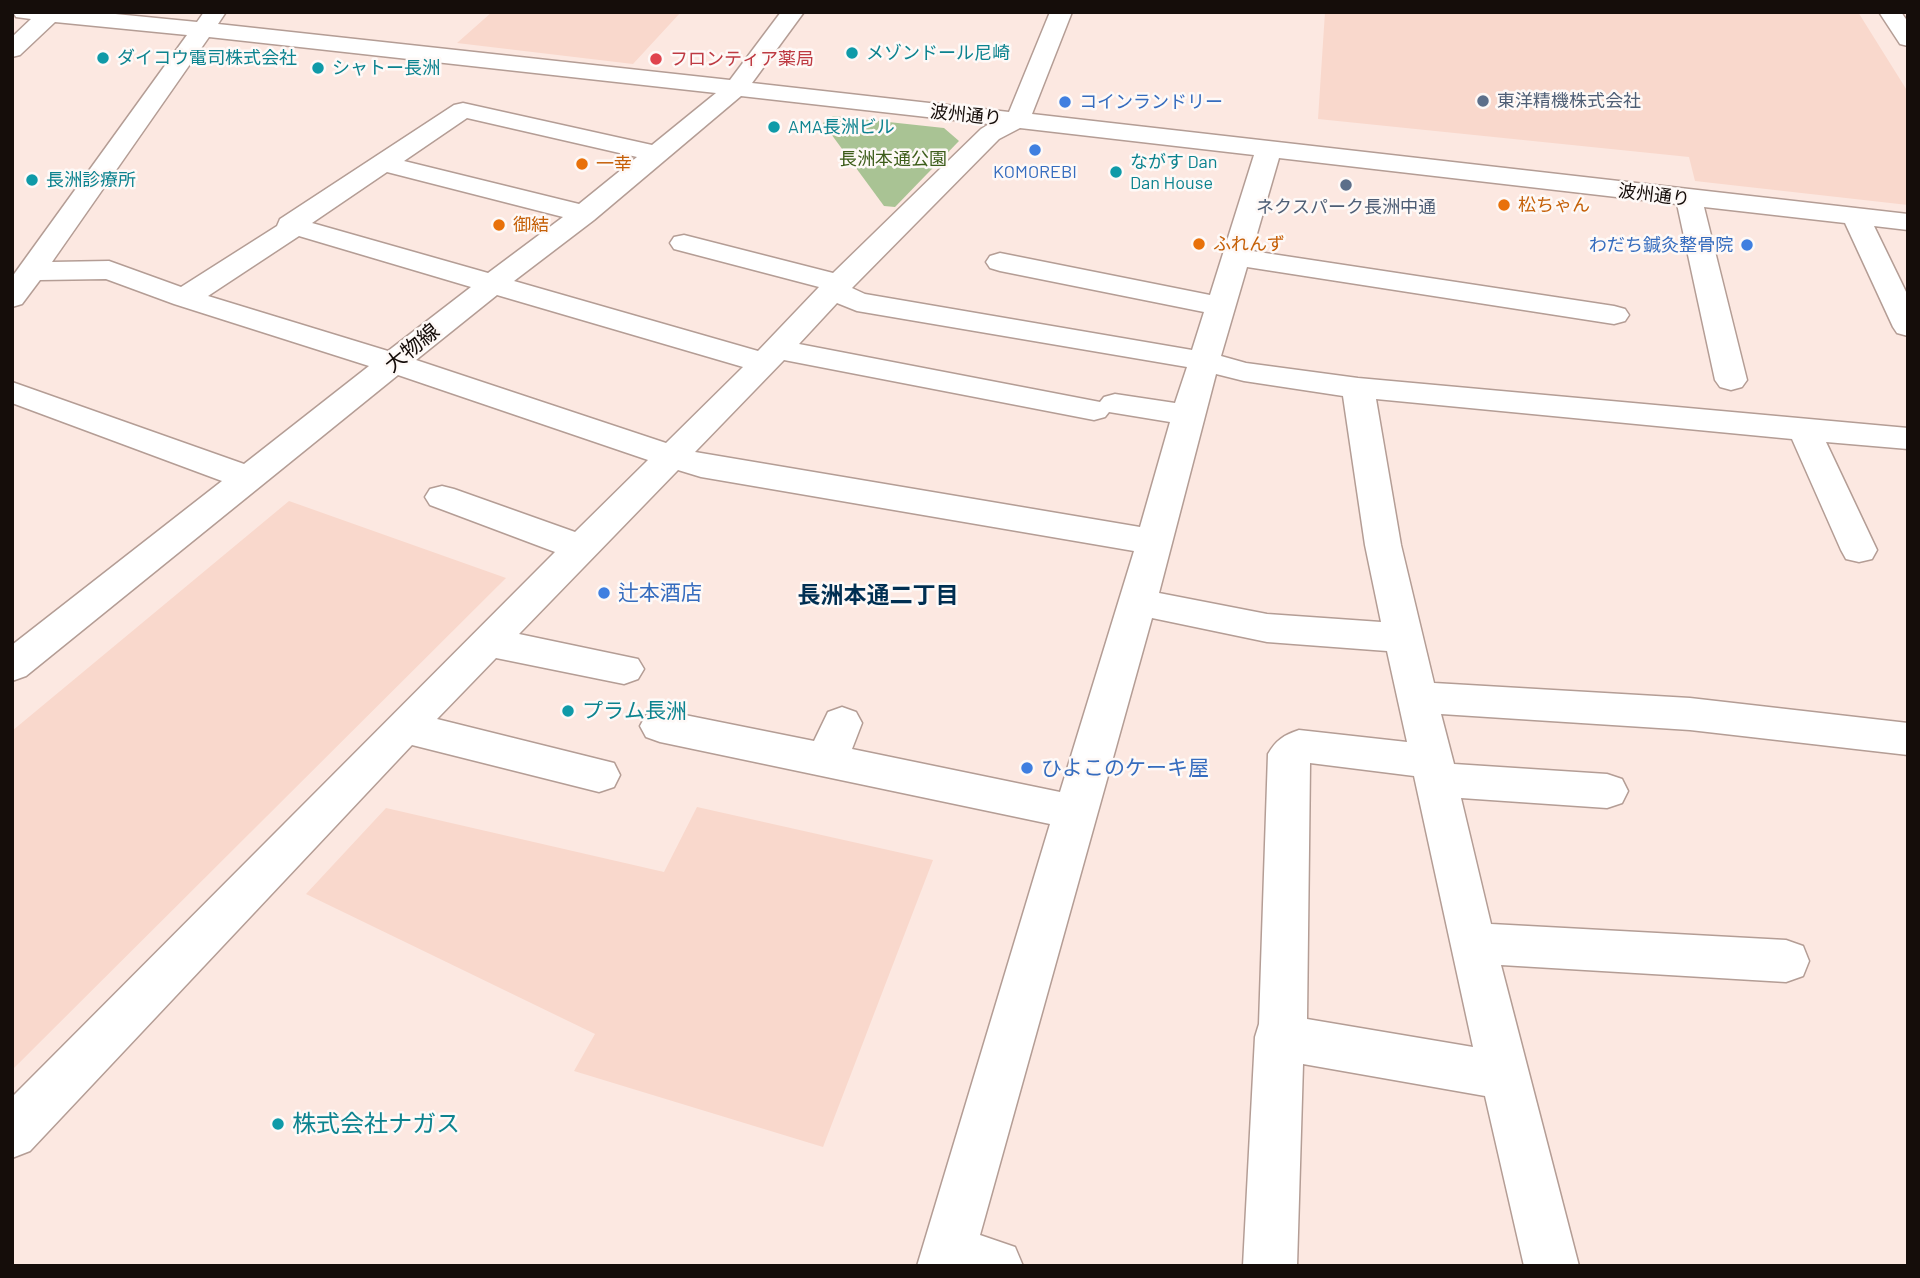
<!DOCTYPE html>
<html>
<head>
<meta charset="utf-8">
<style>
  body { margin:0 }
  #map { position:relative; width:1920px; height:1278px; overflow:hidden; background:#fce8e1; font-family:Barlow,sans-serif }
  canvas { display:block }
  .frame { position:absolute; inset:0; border:14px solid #150d0a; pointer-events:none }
</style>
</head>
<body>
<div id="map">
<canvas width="1920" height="1278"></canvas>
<div class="frame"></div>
</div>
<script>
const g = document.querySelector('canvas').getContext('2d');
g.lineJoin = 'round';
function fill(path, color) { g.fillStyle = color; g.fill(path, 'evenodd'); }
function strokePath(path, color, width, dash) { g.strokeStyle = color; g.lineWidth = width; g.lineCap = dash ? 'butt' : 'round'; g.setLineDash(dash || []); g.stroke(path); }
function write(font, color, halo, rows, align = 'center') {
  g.font = font + ' Barlow,"Noto Sans JP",sans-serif'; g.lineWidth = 5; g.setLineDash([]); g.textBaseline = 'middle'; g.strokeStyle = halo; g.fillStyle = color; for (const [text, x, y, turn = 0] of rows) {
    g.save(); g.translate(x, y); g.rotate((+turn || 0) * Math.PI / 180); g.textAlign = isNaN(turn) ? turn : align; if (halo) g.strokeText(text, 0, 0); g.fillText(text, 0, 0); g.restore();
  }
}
const built = new Path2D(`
  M 492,12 L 681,12 L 633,64 L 457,43 Z
  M 1325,12 L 1858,12 L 1908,92 L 1908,205 L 1695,181 L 1689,157 L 1318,119 Z
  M 289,501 L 506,578 L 12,1070 L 12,731 Z
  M 697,807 L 933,860 L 823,1147 L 574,1071 L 595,1034 L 306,894 L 386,808 L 664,872 Z`);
const green = new Path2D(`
  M 833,116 L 944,128 L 959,141 L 895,207 L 884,206 L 823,123 Z`);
const minor = new Path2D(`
  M 13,12 L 95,12 L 197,22 L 204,12 L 226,12 L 218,24 L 730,80 L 781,12 L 804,12 L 752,83 L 1009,112 L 1050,12 L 1072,12 L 1032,114 L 1908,214 L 1908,230 L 1874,226 L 1908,296 L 1908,336 L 1897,333 L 1893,327 L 1845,223 L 1704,207 L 1747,380 L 1742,387 L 1731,390 L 1720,387 L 1715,380 L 1677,204 L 1279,158 L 1252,251 L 1614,306 L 1625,309 L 1629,315 L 1625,321 L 1614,324 L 1247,267 L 1221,356 L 1246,363 L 1358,378 L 1908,428 L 1908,449 L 1826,442 L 1877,550 L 1872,559 L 1859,562 L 1846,559 L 1841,550 L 1792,439 L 1376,399 L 1401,545 L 1434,683 L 1690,698 L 1908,723 L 1908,755 L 1690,730 L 1441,714 L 1454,764 L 1607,774 L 1622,779 L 1628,791 L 1622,803 L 1607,808 L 1461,798 L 1491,924 L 1786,940 L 1803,946 L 1809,961 L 1803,976 L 1786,982 L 1501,965 L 1579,1266 L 1524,1266 L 1485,1096 L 1303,1064 L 1297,1266 L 1243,1266 L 1255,1037 L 1259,1024 L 1268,754 C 1276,740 1284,735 1299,730 L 1407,742 L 1387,651 L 1267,642 L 1152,618 L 980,1235 L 1015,1247 L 1023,1266 L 917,1266 L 1050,824 L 660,742 L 646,737 L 640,726 L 646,715 L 660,710 L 814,741 L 828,712 L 842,707 L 856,712 L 862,723 L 852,749 L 1060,792 L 1134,551 L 701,477 L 678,470 L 519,634 L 638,659 L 644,669 L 638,679 L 624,684 L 496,658 L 437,719 L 614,763 L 620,775 L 614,787 L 599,792 L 412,745 L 30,1151 L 12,1158 L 12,1097 L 555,552 L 430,505 L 425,497 L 430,489 L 442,486 L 454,489 L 575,532 L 648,460 L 398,375 L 26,676 L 12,681 L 12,645 L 222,481 L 12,403 L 12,382 L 244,464 L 369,366 L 174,304 L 106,279 L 40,280 L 22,304 L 12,307 L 12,277 L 187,35 L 55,22 L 20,55 L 12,57 L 12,37 L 31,19 L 16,17 ZM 209,37 L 716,93 L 652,145 L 463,103 L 454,105 L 280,219 L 277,226 L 181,287 L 109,261 L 52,262 ZM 741,96 L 989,124 L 981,129 L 833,273 L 684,235 L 674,237 L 670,243 L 674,249 L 819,287 L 758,351 L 514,281 L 594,220 ZM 467,118 L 637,157 L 579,204 L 404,161 ZM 1020,128 L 1254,155 L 1210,295 L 1000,253 L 990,256 L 986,262 L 990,268 L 1000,271 L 1204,312 L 1192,350 L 865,294 L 852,288 L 999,139 ZM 387,172 L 563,217 L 488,273 L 312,223 ZM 299,236 L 471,287 L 388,351 L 208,296 ZM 497,295 L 743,367 L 666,443 L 416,360 ZM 837,303 L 857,311 L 1187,367 L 1175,403 L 1115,394 L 1104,397 L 1100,402 L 799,344 ZM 784,360 L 1094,420 L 1105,417 L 1109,412 L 1170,422 L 1140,527 L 695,452 ZM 1216,374 L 1244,381 L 1343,396 L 1365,545 L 1381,622 L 1267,614 L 1159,593 ZM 1310,763 L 1414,776 L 1473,1047 L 1307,1019 Z
  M 1879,12 L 1901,12 L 1908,22 L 1908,46 L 1900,44 Z`);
const markers = [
  [852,53,7,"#0f9aa8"],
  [103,58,7,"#0f9aa8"],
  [656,59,7,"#e0444e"],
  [318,68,7,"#0f9aa8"],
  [1483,101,7,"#5c6f8a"],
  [1065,102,7,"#3f7fe0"],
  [774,127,7,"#0f9aa8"],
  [1035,150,7,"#3f7fe0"],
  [582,164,7,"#e8710a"],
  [1116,172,7,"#0f9aa8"],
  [32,180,7,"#0f9aa8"],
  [1346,185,7,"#5c6f8a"],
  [1504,205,7,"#e8710a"],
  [499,225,7,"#e8710a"],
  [1199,244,7,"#e8710a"],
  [1747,245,7,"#3f7fe0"],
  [604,593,7,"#3f7fe0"],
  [568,711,7,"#0f9aa8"],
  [1027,768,7,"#3f7fe0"],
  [278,1124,7,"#0f9aa8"]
];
const farCulturenames = [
  ["メゾンドール尼崎",866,53],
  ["ダイコウ電司株式会社",117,58],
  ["シャトー長洲",332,68],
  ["AMA長洲ビル",788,127],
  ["ながす Dan",1130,162],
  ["Dan House",1130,183],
  ["長洲診療所",46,180]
];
const farHealthnames = [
  ["フロンティア薬局",670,59]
];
const farServicenames = [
  ["東洋精機株式会社",1497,101],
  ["ネクスパーク長洲中通",1346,207,"center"]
];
const farShopnames = [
  ["コインランドリー",1079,102],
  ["KOMOREBI",1035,172,"center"],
  ["わだち鍼灸整骨院",1733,245,"right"]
];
const farStreetnames = [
  ["波州通り",966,115,6],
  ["波州通り",1654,195,7]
];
const farParknames = [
  ["長洲本通公園",893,159]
];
const farFoodnames = [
  ["一幸",596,164],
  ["松ちゃん",1518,205],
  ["御結",513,225],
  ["ふれんず",1213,244]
];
const streetNames = [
  ["大物線",412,348,-39]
];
const shopNames = [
  ["辻本酒店",618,593],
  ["ひよこのケーキ屋",1041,768]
];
const cultureNames = [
  ["プラム長洲",582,711]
];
const neighbourhoodNames = [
  ["長洲本通二丁目",878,595]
];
const nearCulturenames = [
  ["株式会社ナガス",292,1124]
];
fill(built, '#f9d8cc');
fill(green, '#a9c394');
strokePath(minor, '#b49d95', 3);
fill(minor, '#fff');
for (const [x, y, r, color] of markers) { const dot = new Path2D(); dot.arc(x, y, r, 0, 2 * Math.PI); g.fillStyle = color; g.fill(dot); strokePath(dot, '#fef9f7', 2.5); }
write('18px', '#0d838f', '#fef9f7', farCulturenames, 'left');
write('18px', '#be3a42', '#fef9f7', farHealthnames, 'left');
write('18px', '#4e5e75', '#fef9f7', farServicenames, 'left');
write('18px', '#366cbe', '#fef9f7', farShopnames, 'left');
write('18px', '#150d0a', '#fef9f7', farStreetnames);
write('18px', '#3d5d1a', '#fef9f7', farParknames);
write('18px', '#c56008', '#fef9f7', farFoodnames, 'left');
write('21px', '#150d0a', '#fef9f7', streetNames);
write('21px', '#366cbe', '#fef9f7', shopNames, 'left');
write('21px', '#0d838f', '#fef9f7', cultureNames, 'left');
write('bold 23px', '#002f52', '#fef9f7', neighbourhoodNames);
write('24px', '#0d838f', '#fef9f7', nearCulturenames, 'left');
</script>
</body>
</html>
